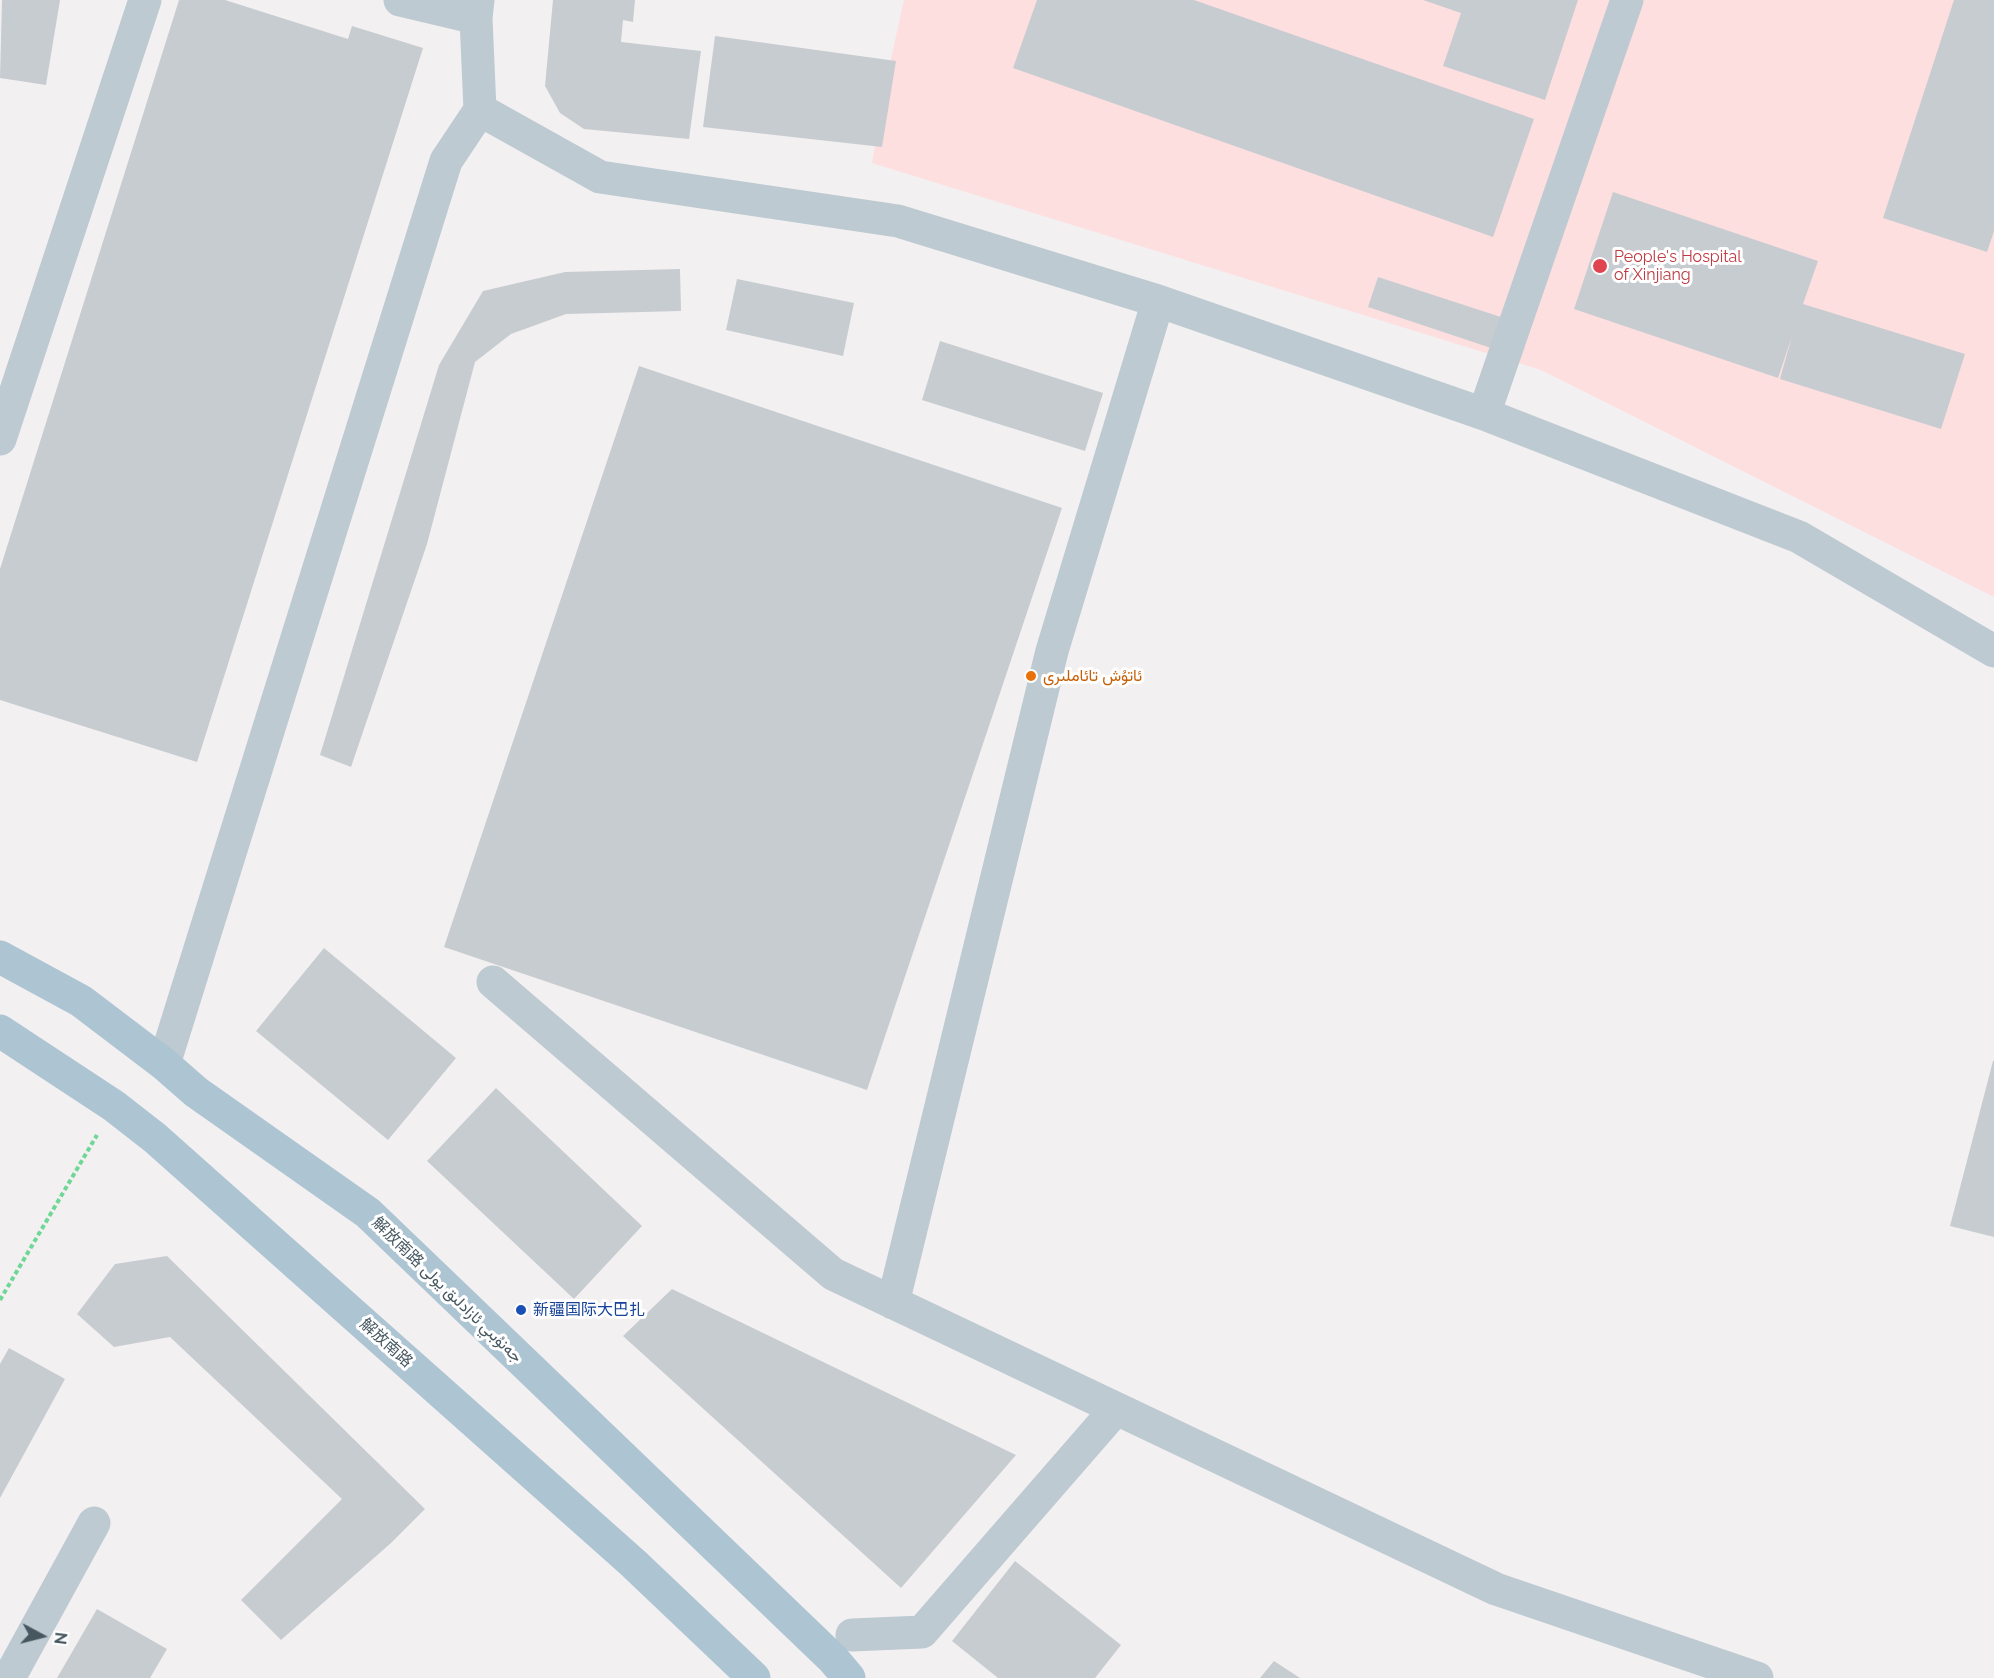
<!DOCTYPE html>
<html>
<head>
<meta charset="utf-8">
<style>
  body { margin:0 }
  #map { position:relative; width:1994px; height:1678px; overflow:hidden; background:#f3f0f1; font-family:Raleway,sans-serif }
  canvas { display:block }
  .north { position:absolute; left:12px; top:1606px; width:60px; height:60px; -webkit-text-stroke:4px #fff; paint-order:stroke; rotate:97deg; font-size:16px; font-weight:700; line-height:24px; text-align:center; color:#465760 }
  .north::after { content:''; display:block; margin:auto; width:21px; height:27px; background:#465760; clip-path:polygon(50% 0,100% 100%,50% 72%,0 100%) }
</style>
</head>
<body>
<div id="map">
<canvas width="1994" height="1678"></canvas>
<div class="north">N</div>
</div>
<script>
const g = document.querySelector('canvas').getContext('2d');
g.lineJoin = 'round';
function fill(path, color) { g.fillStyle = color; g.fill(path, 'evenodd'); }
function strokePath(path, color, width, dash) { g.strokeStyle = color; g.lineWidth = width; g.lineCap = dash ? 'butt' : 'round'; g.setLineDash(dash || []); g.stroke(path); }
function write(font, color, halo, rows, align = 'center') {
  g.font = font + ' Raleway,Vazirmatn,"Noto Sans SC",sans-serif'; g.lineWidth = 6; g.setLineDash([]); g.textBaseline = 'middle'; g.strokeStyle = halo; g.fillStyle = color; for (const [text, x, y, turn = 0] of rows) {
    g.save(); g.translate(x, y); g.rotate((+turn || 0) * Math.PI / 180); g.textAlign = isNaN(turn) ? turn : align; if (halo) g.strokeText(text, 0, 0); g.fillText(text, 0, 0); g.restore();
  }
}
const medical = new Path2D(`
  M 904,0 L 1994,0 L 1994,597 L 1541,370 L 872,163 L 892,54 Z`);
const building = new Path2D(`
  M 2,0 L 60,0 L 46,85 L 0,78 Z
  M 179,0 L 225,0 L 348,39 L 352,26 L 423,48 L 197,762 L 0,700 L 0,569 Z
  M 553,0 L 635,0 L 633,22 L 623,20 L 621,42 L 701,51 L 689,139 L 584,129 L 560,113 L 545,86 Z
  M 1037,0 L 1194,0 L 1534,119 L 1493,237 L 1013,68 Z
  M 1423,0 L 1578,0 L 1545,100 L 1443,66 L 1461,13 Z
  M 1954,0 L 1994,0 L 1994,231 L 1987,252 L 1883,218 Z
  M 715,36 L 896,61 L 882,147 L 703,127 Z
  M 1613,192 L 1818,261 L 1803,304 L 1965,354 L 1941,429 L 1780,379 L 1792,336 L 1778,378 L 1574,309 Z
  M 680,269 L 681,311 L 566,314 L 511,334 L 475,362 L 427,544 L 351,767 L 320,755 L 439,365 L 483,291 L 565,272 Z
  M 1378,277 L 1507,319 L 1497,350 L 1368,307 Z
  M 737,279 L 854,303 L 843,356 L 726,330 Z
  M 940,341 L 1103,393 L 1085,451 L 922,400 Z
  M 639,366 L 1062,508 L 867,1090 L 444,947 Z
  M 324,948 L 456,1058 L 388,1140 L 256,1031 Z
  M 1993,1061 L 1994,1061 L 1994,1237 L 1950,1226 Z
  M 496,1088 L 642,1226 L 574,1299 L 427,1161 Z
  M 167,1256 L 425,1509 L 391,1543 L 281,1640 L 241,1600 L 342,1499 L 170,1337 L 114,1347 L 77,1314 L 115,1264 Z
  M 672,1289 L 1016,1455 L 901,1588 L 623,1336 Z
  M 9,1348 L 65,1379 L 0,1498 L 0,1364 Z
  M 1015,1561 L 1121,1645 L 1095,1678 L 998,1678 L 952,1641 Z
  M 97,1609 L 167,1649 L 150,1678 L 57,1678 Z
  M 1274,1661 L 1300,1678 L 1260,1678 Z`);
const path = new Path2D(`
  M 0,1300 L 97,1135`);
const minor = new Path2D(`
  M 400,0 L 476,18
  M 480,110 L 600,177 L 898,221 L 1158,301 L 1484,414 L 1799,537 L 1994,651
  M 1484,414 L 1627,0
  M 0,439 L 145,0
  M 493,982 L 833,1274 L 1496,1589 L 1757,1678
  M 164,1064 L 446,161 L 480,110 L 476,18 L 478,0
  M 893,1303 L 1052,651 L 1158,301
  M 852,1635 L 922,1632 L 1116,1409
  M 9,1678 L 94,1523`);
const major = new Path2D(`
  M 0,957 L 81,1001 L 164,1064 L 196,1092 L 368,1213 L 833,1659 L 849,1678
  M 0,1031 L 114,1106 L 155,1138 L 633,1563 L 754,1678`);
const markers = [
  [1600,266,8,"#e0444e"],
  [1031,676,6,"#e8710a"],
  [521,1310,6,"#1a4fb4"]
];
const healthNames = [
  ["People's Hospital",1614,257],
  ["of Xinjiang",1614,275]
];
const foodNames = [
  ["ئاتۇش تائاملىرى",1043,676]
];
const streetNames = [
  ["解放南路 جەنۇبىي ئازادلىق يولى",447,1290,44],
  ["解放南路",386,1343,42]
];
const transitNames = [
  ["新疆国际大巴扎",533,1310]
];
fill(medical, '#fedfe0');
fill(building, '#c7ccd0');
strokePath(path, '#6ed796', 4, [4.5, 3]);
strokePath(minor, '#bdcad1', 33);
strokePath(major, '#adc4d2', 33);
for (const [x, y, r, color] of markers) { const dot = new Path2D(); dot.arc(x, y, r, 0, 2 * Math.PI); g.fillStyle = color; g.fill(dot); strokePath(dot, '#fff', 2); }
write('16px', '#be3a42', '#fff', healthNames, 'left');
write('16px', '#c56008', '#fff', foodNames, 'left');
write('16px', '#465760', '#fff', streetNames);
write('16px', '#164399', '#fff', transitNames, 'left');
</script>
</body>
</html>
